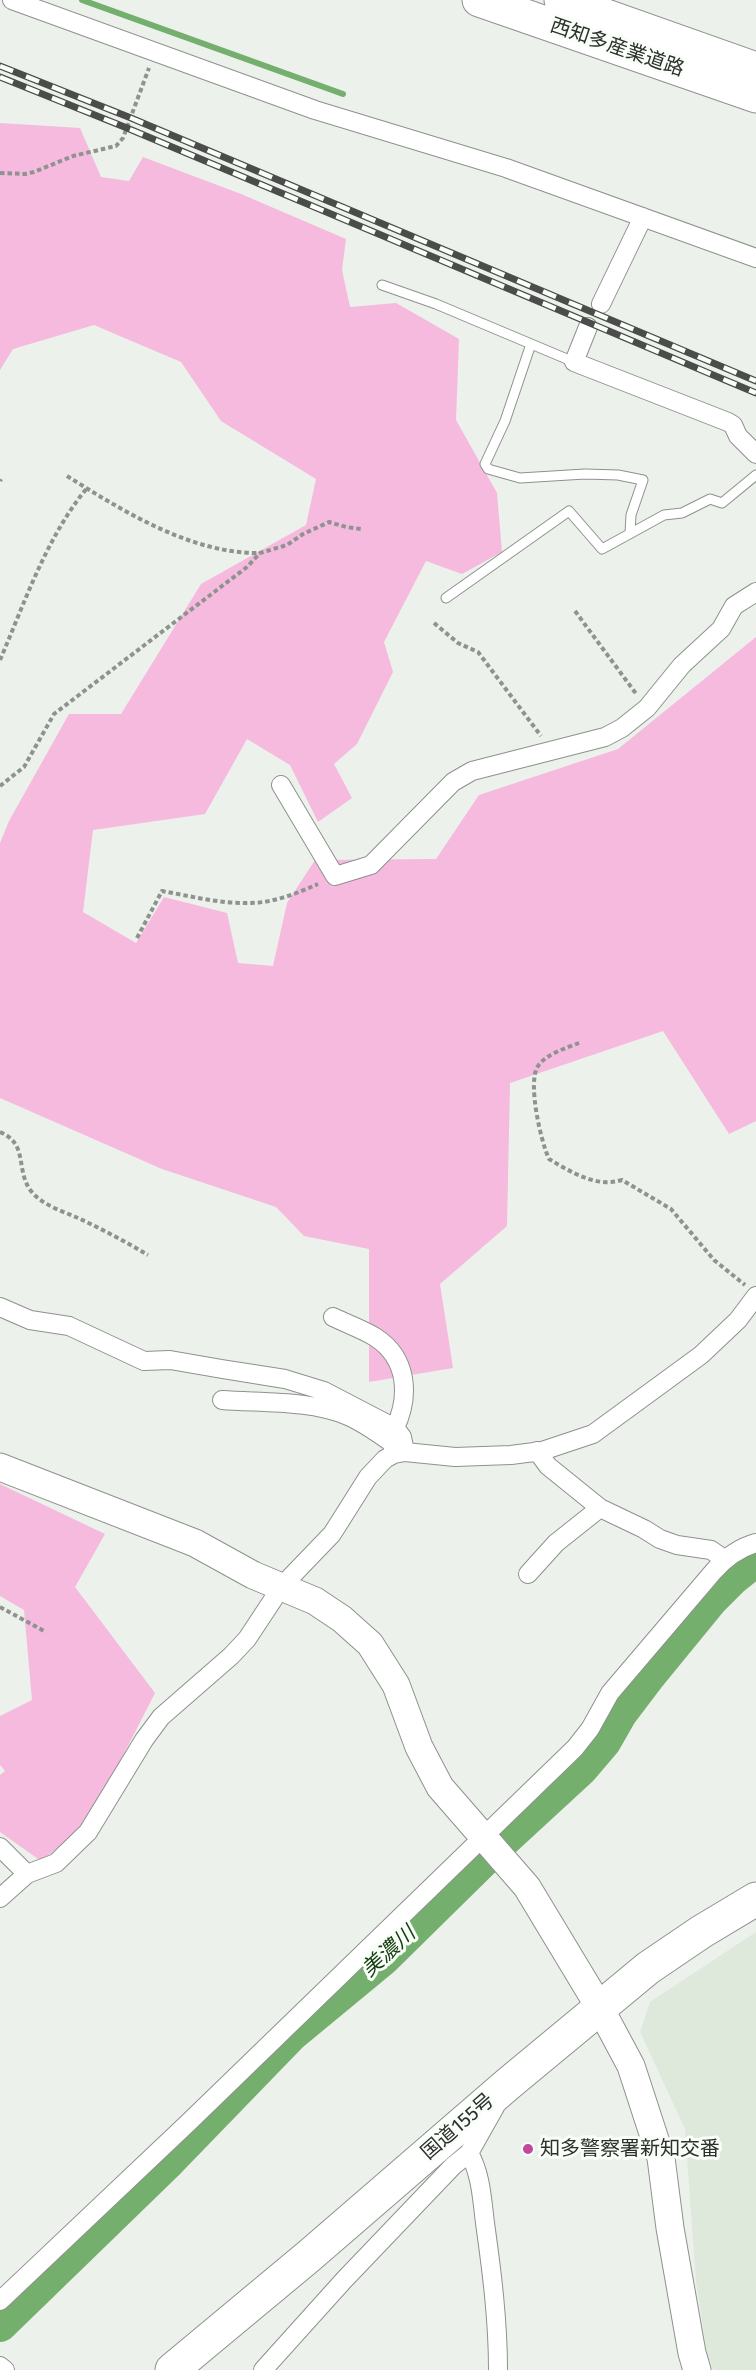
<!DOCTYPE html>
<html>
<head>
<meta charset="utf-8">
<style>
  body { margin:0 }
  canvas { display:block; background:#ecf1eb }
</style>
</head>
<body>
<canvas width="756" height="2370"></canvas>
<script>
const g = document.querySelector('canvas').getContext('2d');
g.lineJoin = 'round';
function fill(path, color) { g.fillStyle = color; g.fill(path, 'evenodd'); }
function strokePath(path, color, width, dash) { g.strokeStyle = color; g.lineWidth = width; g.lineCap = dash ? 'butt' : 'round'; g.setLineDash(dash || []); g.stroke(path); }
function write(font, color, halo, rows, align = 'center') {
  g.font = font + ' "Fira Sans","Noto Sans JP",sans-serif'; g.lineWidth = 6; g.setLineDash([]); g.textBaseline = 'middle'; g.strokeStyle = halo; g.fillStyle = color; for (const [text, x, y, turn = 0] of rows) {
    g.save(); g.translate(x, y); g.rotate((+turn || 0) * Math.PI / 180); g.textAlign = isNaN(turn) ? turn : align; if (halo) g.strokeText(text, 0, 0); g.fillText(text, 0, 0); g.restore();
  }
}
const built = new Path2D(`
  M 756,1932 L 756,2370 L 713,2370 L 707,2353 L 696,2282 L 685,2129 L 640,2032 L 650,2002 Z`);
const green = new Path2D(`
  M 0,123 L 80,128 L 101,177 L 129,181 L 143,157 L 241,194 L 346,239 L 342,270 L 350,307 L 396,303 L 459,339 L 456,420 L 497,493 L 502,552 L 462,574 L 426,561 L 384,642 L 393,672 L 357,744 L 334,764 L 352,798 L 318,822 L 290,765 L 247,739 L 205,814 L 93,830 L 83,912 L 136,943 L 164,897 L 227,913 L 238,963 L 273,966 L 287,903 L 315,860 L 436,859 L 479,795 L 618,749 L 756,637 L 756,1121 L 729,1134 L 663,1031 L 510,1083 L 507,1226 L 440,1284 L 453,1368 L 369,1382 L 369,1249 L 304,1236 L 276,1207 L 162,1169 L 0,1098 L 0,843 L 9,821 L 69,714 L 121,714 L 201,584 L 306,525 L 316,479 L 221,421 L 181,362 L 94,325 L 13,349 L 0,370 Z
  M 0,1484 L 105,1534 L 75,1587 L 155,1693 L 88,1824 L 41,1861 L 0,1832 L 0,1775 L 5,1771 L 0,1765 L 0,1716 L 32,1700 L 24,1610 L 0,1596 Z`);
const stream = new Path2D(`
  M 82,0 L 343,94`);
const river = new Path2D(`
  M 0,2325 L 169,2161 L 291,2035 L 383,1959 L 505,1839 L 581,1769 L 604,1742 L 620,1714 L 648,1677 L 711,1600 L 733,1578 L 756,1560`);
const path = new Path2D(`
  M 0,173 L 25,174 L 34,172 L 73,156 L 116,146 L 123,138 L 149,68
  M 67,476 C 123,511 191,554 260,553
  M 0,481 L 1,479
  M 575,611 L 637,695
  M 434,623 L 458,643 L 478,652 L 541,736
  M 0,660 C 25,602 46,538 87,488
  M 0,786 L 24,767 L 54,714 L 247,567 L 260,553 L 287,545 L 303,534 L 329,522 L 346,527 L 361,529
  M 137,938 L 162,891 C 190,896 221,904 250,903 C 273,903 298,893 318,884
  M 579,1043 C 566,1048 546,1054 538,1066 C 527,1082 541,1142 549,1159 C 571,1172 596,1188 622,1180 L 671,1209 L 714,1260 L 745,1285
  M 0,1132 C 29,1144 15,1170 31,1191 C 42,1205 62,1211 78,1218 C 102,1229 126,1242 148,1255
  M 0,1607 L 44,1631`);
const lane = new Path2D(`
  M 382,285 L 436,304 L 574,362
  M 531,344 L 505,421 L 485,464 L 488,469 L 520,478 L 585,474 L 618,475 L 643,480 L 631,515 L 630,533
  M 446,598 L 569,511 L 602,549 L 664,515 L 682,513 L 710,499 L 722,503 L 756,475`);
const street = new Path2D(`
  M 12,0 L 315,110 L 506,168 L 756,258
  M 601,304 L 643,217
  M 588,327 L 574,362 L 728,422 L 733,425 L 738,436 L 756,454
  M 281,785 L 335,876 L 371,865 L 453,782 L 472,771 L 605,737 L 622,728 L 647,708 L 682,665 L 721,629 L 734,606 L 756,592
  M 0,1307 L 30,1320 L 69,1326 L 144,1361 L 170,1360 L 222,1369 L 285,1379 L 324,1391 L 395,1428 L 402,1437 L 405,1452
  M 333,1317 C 347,1324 362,1329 375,1337 C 408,1358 410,1396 395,1428
  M 222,1400 C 262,1403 310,1400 348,1416 C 364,1423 378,1433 392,1443 L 394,1454
  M 537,1451 L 548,1466 L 600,1508 L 644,1529 L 660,1539 L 677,1545 L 711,1550 L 724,1559
  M 528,1574 L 556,1543 L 600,1508
  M 0,1847 L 27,1874
  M 0,1898 L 27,1874 L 56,1863 L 88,1832 L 144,1740 L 161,1717 L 231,1656 L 247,1639 L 282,1586 L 332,1534 L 368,1477 L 385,1459 L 394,1454 L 405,1452 L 455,1457 L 511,1455 L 542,1451 L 593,1434 L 701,1355 L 738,1320 L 756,1296
  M 469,2153 C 481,2174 482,2199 485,2223 C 492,2273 498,2321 498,2370
  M 0,2301 L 189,2122 L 575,1748 L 590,1729 L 610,1693 L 713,1572 C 725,1558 738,1548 756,1543
  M 0,2366 L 5,2370
  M 263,2370 L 344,2280 L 453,2166 L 469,2153 L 495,2107`);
const secondary = new Path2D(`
  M 0,1467 L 195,1543 L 253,1575 L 315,1601 L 342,1619 L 370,1644 L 396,1685 L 419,1747 L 440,1787 L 527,1887 L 600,2008 L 631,2066 L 661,2158 L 670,2228 L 692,2353 L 697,2370`);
const highway = new Path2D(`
  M 479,0 L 756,96
  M 561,0 L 756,69
  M 172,2370 L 309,2256 L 508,2084 L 648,1968 L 701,1932 L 756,1899`);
const rail = new Path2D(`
  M 0,66 L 131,118 L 756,381
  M 0,77 L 127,128 L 756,393`);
const markers = [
  [528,2149,6,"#c1489c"]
];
const streetNames = [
  ["西知多産業道路",617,48,19],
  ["国道155号",458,2127,-41]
];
const poiNames = [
  ["知多警察署新知交番",540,2149]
];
const waterNames = [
  ["美濃川",389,1952,-42]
];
fill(built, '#dee9dc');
fill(green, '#f5bade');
strokePath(stream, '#75af6d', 6);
strokePath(river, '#75af6d', 34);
strokePath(lane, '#8d928c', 11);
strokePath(street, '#8d928c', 20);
strokePath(secondary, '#8d928c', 29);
strokePath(highway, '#8d928c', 35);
strokePath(path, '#8f938f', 4, [4.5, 3]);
strokePath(lane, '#fff', 9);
strokePath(street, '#fff', 18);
strokePath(secondary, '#fff', 27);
strokePath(highway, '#fff', 33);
strokePath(rail, '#4a4d4a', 7);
strokePath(rail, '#f9fef8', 4.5, [14]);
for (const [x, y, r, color] of markers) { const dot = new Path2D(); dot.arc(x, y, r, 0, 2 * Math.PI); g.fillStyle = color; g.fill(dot); strokePath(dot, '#f9fef8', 2); }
write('20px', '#2d302d', '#f9fef8', streetNames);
write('20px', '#2d302d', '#f9fef8', poiNames, 'left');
write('italic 21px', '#143c0f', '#f9fef8', waterNames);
</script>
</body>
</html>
